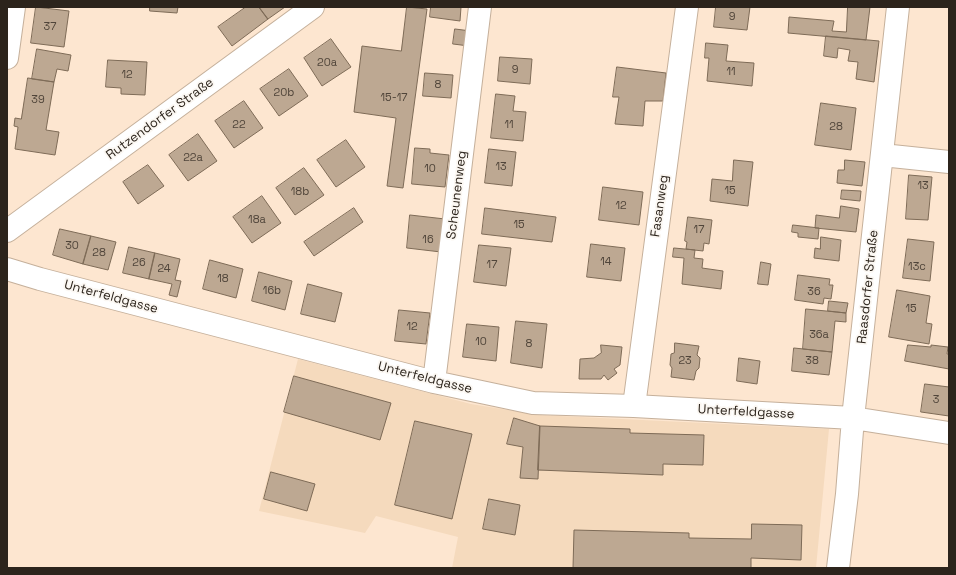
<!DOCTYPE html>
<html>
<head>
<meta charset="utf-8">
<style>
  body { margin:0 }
  #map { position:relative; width:956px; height:575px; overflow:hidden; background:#fde6d0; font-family:"Space Grotesk",sans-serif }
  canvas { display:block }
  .frame { position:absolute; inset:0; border:8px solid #2c241c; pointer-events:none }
</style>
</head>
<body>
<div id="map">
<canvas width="956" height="575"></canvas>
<div class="frame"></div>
</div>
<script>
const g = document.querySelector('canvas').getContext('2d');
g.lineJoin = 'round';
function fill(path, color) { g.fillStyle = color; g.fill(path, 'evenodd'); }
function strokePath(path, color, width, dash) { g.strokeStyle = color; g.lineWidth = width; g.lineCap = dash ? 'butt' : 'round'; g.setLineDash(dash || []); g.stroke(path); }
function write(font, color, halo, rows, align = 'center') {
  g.font = font + ' "Space Grotesk",sans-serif'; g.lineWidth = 3.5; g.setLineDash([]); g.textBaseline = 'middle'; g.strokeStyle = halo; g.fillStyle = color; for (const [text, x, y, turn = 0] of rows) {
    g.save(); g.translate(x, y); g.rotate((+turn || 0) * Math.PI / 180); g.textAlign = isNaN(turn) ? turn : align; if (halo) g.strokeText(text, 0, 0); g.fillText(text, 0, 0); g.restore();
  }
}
const built = new Path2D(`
  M 298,359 L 471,404 L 539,415 L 829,429 L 816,568 L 452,568 L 458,537 L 376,516 L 365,533 L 259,511 Z`);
const building = new Path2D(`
  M 36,7 L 69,11 L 64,47 L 31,43 Z
  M 150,7 L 178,7 L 177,13 L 150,11 Z
  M 246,7 L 259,7 L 268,19 L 232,46 L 218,27 Z
  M 259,7 L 285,7 L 268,19 Z
  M 407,7 L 427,9 L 403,188 L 387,186 L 396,118 L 354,112 L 362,46 L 401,51 Z
  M 431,7 L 461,7 L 460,21 L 430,17 Z
  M 716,7 L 750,7 L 747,30 L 714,27 Z
  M 848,7 L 870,7 L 866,40 L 788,33 L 789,17 L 834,21 L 832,31 L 846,32 Z
  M 455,29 L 471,31 L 469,46 L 453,44 Z
  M 826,36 L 879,41 L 874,82 L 856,79 L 858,62 L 848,61 L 850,50 L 838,48 L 837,58 L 824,56 Z
  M 331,39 L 351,67 L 322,86 L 304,58 Z
  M 706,43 L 728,45 L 726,61 L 754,63 L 752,86 L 707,81 L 709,58 L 705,58 Z
  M 37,49 L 71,55 L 68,71 L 57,69 L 54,82 L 32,79 Z
  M 500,57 L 532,59 L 530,84 L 498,81 Z
  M 108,60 L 147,62 L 145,95 L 121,94 L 121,88 L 106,87 Z
  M 617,67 L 666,73 L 663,101 L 645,101 L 643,126 L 615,124 L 619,97 L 613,97 Z
  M 289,69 L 308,96 L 279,116 L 260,89 Z
  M 425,73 L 453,75 L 451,98 L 423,96 Z
  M 28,78 L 54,82 L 46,130 L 59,132 L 55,155 L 15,149 L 18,127 L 14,126 L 15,118 L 21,119 Z
  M 496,94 L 515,96 L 513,111 L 526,112 L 523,141 L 491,138 Z
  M 244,101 L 263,128 L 234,148 L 215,121 Z
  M 821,103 L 856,108 L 851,150 L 815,145 Z
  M 198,134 L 217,161 L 188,181 L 169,155 Z
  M 346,140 L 365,167 L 336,187 L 317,160 Z
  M 415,148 L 430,149 L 430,153 L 449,155 L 445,187 L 412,184 Z
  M 489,149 L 516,152 L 512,186 L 485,183 Z
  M 734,160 L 753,162 L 748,206 L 710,201 L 712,179 L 732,181 Z
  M 845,160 L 865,162 L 862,186 L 837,183 L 838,170 L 844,170 Z
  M 148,165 L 164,186 L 138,204 L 123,182 Z
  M 304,168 L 324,195 L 295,215 L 276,188 Z
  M 909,175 L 932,177 L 928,220 L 906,219 Z
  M 603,187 L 643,192 L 639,225 L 599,220 Z
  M 842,190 L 861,191 L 860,201 L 841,199 Z
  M 262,196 L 281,223 L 252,243 L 233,217 Z
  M 841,206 L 859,209 L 856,232 L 815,228 L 816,215 L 839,218 Z
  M 354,208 L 363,222 L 314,256 L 304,242 Z
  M 485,208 L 556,217 L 552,242 L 482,234 Z
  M 410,215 L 445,219 L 441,252 L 407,248 Z
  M 688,217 L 712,220 L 709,244 L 704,243 L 703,251 L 686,249 L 687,242 L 685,241 Z
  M 793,225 L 819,228 L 818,239 L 798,237 L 798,233 L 792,232 Z
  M 60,229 L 91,236 L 83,264 L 53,255 Z
  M 91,236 L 116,242 L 108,270 L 83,264 Z
  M 821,237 L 841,240 L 839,261 L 814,258 L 815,248 L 820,249 Z
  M 908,239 L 934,242 L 930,281 L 903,278 Z
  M 591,244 L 625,248 L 621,281 L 587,277 Z
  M 479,245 L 511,248 L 506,286 L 474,282 Z
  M 129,247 L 155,253 L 149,279 L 123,273 Z
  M 674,248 L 695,250 L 694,258 L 703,259 L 702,268 L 723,271 L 721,289 L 682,284 L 684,258 L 673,257 Z
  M 155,253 L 180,259 L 175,280 L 181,281 L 177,297 L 169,295 L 172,284 L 149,279 Z
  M 210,260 L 243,269 L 236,298 L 203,289 Z
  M 761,262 L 771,264 L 768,285 L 758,284 Z
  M 259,272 L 292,281 L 285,310 L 252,301 Z
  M 798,275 L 830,279 L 829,285 L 833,285 L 831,299 L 824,298 L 823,304 L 795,300 Z
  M 308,284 L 342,293 L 335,322 L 301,314 Z
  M 897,290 L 930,296 L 926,323 L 932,324 L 929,344 L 889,337 Z
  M 829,301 L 848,303 L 846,313 L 828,311 Z
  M 806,309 L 846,313 L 846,322 L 835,321 L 832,352 L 803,349 Z
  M 399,310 L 430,313 L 426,344 L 395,341 Z
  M 516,321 L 547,324 L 542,368 L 511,363 Z
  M 467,324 L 499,327 L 496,361 L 463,357 Z
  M 675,343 L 699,346 L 697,355 L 700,358 L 699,368 L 696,371 L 694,380 L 671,377 L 672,368 L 670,365 L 671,354 L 674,353 Z
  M 601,345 L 622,347 L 620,365 L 614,369 L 617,373 L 608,380 L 604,375 L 601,379 L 579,379 L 580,359 L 594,358 L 601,353 Z
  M 908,345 L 931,347 L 931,345 L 948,347 L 947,354 L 949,354 L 949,369 L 905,361 Z
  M 794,348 L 832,352 L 829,375 L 792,371 Z
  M 739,358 L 760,361 L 757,384 L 737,381 Z
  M 294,376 L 391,403 L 380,440 L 284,412 Z
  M 925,384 L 949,387 L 949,416 L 921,412 Z
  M 514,418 L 540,426 L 538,479 L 520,478 L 523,447 L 507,444 Z
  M 415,421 L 472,434 L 452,519 L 395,505 Z
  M 540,426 L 630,429 L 630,433 L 704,435 L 703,465 L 663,464 L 663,475 L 538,470 Z
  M 271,472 L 315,484 L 307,511 L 264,499 Z
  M 489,499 L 520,505 L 515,535 L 483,529 Z
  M 752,524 L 802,525 L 801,560 L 751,558 L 751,568 L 573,568 L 574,530 L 689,533 L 689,538 L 751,539 Z`);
const minor = new Path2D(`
  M 7,58 L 14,7
  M 882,155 L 949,162
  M 7,231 L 313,7
  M 7,269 L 40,279 L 434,382 L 533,403 L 634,406 L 853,418 L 949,433
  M 434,382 L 480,7
  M 634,406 L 687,7
  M 838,568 L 847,494 L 853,418 L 898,7`);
const numberNames = [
  ["9",732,17],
  ["37",50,27],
  ["20a",327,63],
  ["9",515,70],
  ["11",731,72],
  ["12",127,75],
  ["8",438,85],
  ["20b",284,93],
  ["15-17",394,98],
  ["39",38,100],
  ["22",239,125],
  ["11",509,125],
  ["28",836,127],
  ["22a",193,158],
  ["13",501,167],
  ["10",430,169],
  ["13",923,186],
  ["15",730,191],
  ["18b",300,192],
  ["12",621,206],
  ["18a",257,220],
  ["15",519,225],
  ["17",699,230],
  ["16",428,240],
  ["30",72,246],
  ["28",99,253],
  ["14",606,262],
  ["26",139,263],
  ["17",492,265],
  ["13c",917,267],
  ["24",164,269],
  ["18",223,279],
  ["16b",272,291],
  ["36",814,292],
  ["15",911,309],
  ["12",412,327],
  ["36a",819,335],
  ["10",481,342],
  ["8",529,344],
  ["23",685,361],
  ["38",812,361],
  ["3",936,400]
];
const streetNames = [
  ["Rutzendorfer Straße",160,119,-36],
  ["Scheunenweg",457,195,-83],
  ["Fasanweg",660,206,-82],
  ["Raasdorfer Straße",868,287,-84],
  ["Unterfeldgasse",111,297,15],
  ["Unterfeldgasse",425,378,14],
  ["Unterfeldgasse",746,412,3]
];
fill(built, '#f5dabd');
fill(building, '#bda892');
strokePath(building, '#7e6b57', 1);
strokePath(minor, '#c5b09b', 24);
strokePath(minor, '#fff', 22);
write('11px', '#50453a', null, numberNames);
write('13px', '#2c241c', '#fbf7f2', streetNames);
</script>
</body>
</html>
